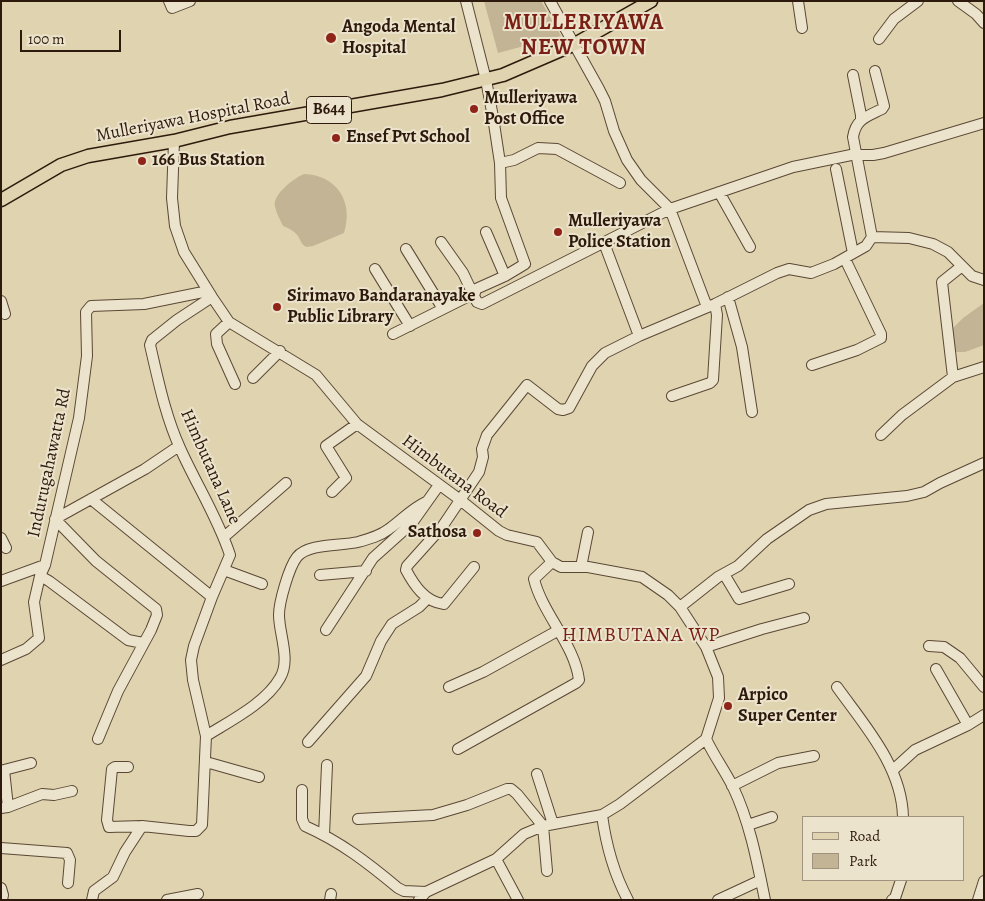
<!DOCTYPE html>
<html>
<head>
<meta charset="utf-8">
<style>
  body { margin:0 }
  #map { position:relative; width:985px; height:901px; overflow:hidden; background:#e0d4b0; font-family:Alegreya,serif }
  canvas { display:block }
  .frame { position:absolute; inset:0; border:2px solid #2e1a0c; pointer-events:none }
  .legend { position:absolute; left:802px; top:816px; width:162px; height:65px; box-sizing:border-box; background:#ebe3cc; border:1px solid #9f937f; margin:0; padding:6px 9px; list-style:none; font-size:15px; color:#2e1a0c }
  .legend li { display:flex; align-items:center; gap:10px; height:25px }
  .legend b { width:25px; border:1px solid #9f937f }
  .scale { position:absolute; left:20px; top:30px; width:101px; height:22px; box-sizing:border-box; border:2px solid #2e1a0c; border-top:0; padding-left:6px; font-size:15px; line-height:18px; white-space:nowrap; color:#2e1a0c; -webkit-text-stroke:4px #ebe3cc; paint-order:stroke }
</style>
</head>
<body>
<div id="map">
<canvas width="985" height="901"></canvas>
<div class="frame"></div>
<ul class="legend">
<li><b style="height:6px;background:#e0d4b0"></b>Road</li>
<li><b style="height:14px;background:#c2b494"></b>Park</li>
</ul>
<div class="scale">100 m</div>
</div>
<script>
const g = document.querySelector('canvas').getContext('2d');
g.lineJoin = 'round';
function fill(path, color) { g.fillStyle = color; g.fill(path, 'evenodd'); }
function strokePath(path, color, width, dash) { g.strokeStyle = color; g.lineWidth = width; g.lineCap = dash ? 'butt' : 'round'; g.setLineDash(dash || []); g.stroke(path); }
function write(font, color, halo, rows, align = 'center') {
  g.font = font + ' Alegreya,serif'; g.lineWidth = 4; g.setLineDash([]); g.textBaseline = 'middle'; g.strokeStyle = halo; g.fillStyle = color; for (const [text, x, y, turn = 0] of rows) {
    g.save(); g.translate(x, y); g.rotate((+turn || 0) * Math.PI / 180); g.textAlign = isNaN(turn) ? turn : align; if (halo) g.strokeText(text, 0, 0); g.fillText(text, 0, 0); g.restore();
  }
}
const green = new Path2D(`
  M 484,1 L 541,1 L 561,36 L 498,53 Z
  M 304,174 C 337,175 354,202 344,233 L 313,246 L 306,247 C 301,244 301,241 298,236 C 294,231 289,228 283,226 C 280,219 276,213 275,206 C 272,195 294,178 304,174 Z
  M 984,303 L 984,345 L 965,352 L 953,352 L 952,329 L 963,318 Z`);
const minor = new Path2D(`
  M 169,1 L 172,8 L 190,1
  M 466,1 L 486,80 L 493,117 L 500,163 L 501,198 L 525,264 L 505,276 L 476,289 L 474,296 L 477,302 L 482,304 L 670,209 L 793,167 L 851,155 L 873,155 L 884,153 L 984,123
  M 550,1 L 599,89 L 605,101 L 614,131 L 627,160 L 641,180 L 670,209 L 707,307
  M 798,1 L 802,28
  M 958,1 L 976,14 L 984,23
  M 879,39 L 894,19 L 918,1
  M 853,75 L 861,115 L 861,120
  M 174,141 L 172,198 L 175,226 L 184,252 L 212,297 L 229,322 L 316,375 L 357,424 L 459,499 L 499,531 L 507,535 L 537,542 L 552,562 L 561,567 L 588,567 L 642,577 L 668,595 L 680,607 L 706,647 L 718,677 L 719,698 L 706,739 C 714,756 725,771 733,787 C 750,823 757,861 765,900
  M 500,163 L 514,160 L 538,148 L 557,149 L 620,183
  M 836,169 L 853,253
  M 719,192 L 750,247
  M 486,232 L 505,276
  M 872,237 L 909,238 L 933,244 L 948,252 L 972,276 L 984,280
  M 441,242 L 463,273 L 473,294
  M 604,243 L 639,336
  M 406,249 L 443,309
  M 962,266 L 942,282 L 953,377 L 984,367
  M 375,269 L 410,326
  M 728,297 L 742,347 L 752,412
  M 1,301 L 5,314
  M 229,322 L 216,334 L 217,344 L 235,384
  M 393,334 L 473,294 L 476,289
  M 812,365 L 857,350 L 881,338 L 881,334 L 845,259
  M 253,378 L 280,351
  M 672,396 L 710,383 L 713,380 L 717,315 L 715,304
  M 881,435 L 902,415 L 953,377
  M 332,492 L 346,478 L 326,446 L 357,424
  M 91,499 L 212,597
  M 224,537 L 286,483
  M 1,538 L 6,548
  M 474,567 L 444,604 C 425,602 414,585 406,570 L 407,566 L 442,527 L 479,472 L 483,457 L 482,449 L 487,435 L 527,385 L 558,409 L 563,410 L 569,408 L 592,366 L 605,353 L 639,336 L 715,304 L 777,273 L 789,269 L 811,273 L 834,264 L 866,246 L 872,237 L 853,137 C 856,119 866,117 882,109 L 884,106 L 875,71
  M 581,567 L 588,532
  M 224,570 L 262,584
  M 724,574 L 739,599 L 789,584
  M 320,575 L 366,571
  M 40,576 L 49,581 L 128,640 L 143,643
  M 1,581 L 45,565
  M 680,607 L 718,577 L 738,566 L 767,539 L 809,510 L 826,504 L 907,496 L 924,492 L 940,483 L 984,463
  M 326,630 L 373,558 L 412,523 L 439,485
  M 929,646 L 944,647 L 960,658 L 984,687
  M 706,647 L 762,629 L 804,618
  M 1,660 L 26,649 L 39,638 L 34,602 L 40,576 L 45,565 L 79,418 L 87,356 L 86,312 L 91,306 L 144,304 L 208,291
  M 936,669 L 968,725
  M 449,687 L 483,672 L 559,630
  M 837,687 C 865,726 902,767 903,817
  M 206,736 C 230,721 266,703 280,678 C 291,660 279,634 279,615 C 279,602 289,567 297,557 C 308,543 341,546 358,542 C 369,539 380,536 389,529 C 402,520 411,509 426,502
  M 98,739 L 118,691 L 151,630 L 157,615 L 156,609 L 96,561 L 55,519 L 145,469 L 179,446
  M 308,742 L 366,676 L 381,641 L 392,624 L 419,607 L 428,598
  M 458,749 L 576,683 L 579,680 C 575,645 542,613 534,579 L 552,562
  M 206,762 L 259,777
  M 128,767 L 115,767 L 112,769 L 107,820 L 109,827 L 142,826 L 189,831 L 196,831 L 202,825 L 206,736 L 193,680 L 191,660 L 194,646 L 212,597 L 230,555 C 218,518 196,484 180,448 C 165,415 158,379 150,345 L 152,340 L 177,320 L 212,297
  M 893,770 L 915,750 L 968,725 L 984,715
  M 537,774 L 553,824
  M 732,786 L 778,763 L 814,756
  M 302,790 L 302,819 L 305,826 C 341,842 368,863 398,888 L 404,891 L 426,892
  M 8,807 L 4,770 L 31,763
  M 1,808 L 8,807 L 42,794 L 54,795 L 72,791
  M 602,815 C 606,845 613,872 628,900
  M 358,819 L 433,815 L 467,805 L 507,789 L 511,789 L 517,794 L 543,826 L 547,871
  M 748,825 L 772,817
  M 324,835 L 327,765
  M 1,848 L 67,853 L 70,860 L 68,883
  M 496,859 L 518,900
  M 1,888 L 3,895 L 2,900
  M 92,900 L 94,891 L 113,877 L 125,852 L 142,826
  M 167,900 L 198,894
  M 330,900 L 331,894
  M 419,900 L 426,892 L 496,859 L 524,834 L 543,826 L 602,815 L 620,804 L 706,739
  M 718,900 L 761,880
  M 892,900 L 895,898 L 901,880
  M 978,900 L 984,881`);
const major = new Path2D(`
  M 1,200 L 61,165 L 88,156 L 174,141 L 230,127 L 442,90 L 503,75 L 575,44 L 651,1`);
const markers = [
  [331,38,6,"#8f2418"],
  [474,109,5,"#8f2418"],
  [336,138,5,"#8f2418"],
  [142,161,5,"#8f2418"],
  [558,232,5,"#8f2418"],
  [277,307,5,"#8f2418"],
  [477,533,5,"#8f2418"],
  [728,706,5,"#8f2418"]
];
const shields = [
  [329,110,45]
];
const shieldNames = [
  ["B644",329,110]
];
const poiNames = [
  ["Angoda Mental",342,28],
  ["Hospital",342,49],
  ["Mulleriyawa",484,99],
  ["Post Office",484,120],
  ["Ensef Pvt School",346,138],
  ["166 Bus Station",152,161],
  ["Mulleriyawa",568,222],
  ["Police Station",568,243],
  ["Sirimavo Bandaranayake",287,297],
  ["Public Library",287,318],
  ["Sathosa",467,533,"right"],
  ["Arpico",738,696],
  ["Super Center",738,717]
];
const streetNames = [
  ["Mulleriyawa Hospital Road",193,118,-11],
  ["Indurugahawatta Rd",50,463,-78],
  ["Himbutana Lane",210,467,66],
  ["Himbutana Road",454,477,37]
];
const quarterNames = [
  ["HIMBUTANA WP",641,636]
];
const districtNames = [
  ["MULLERIYAWA",584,24],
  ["NEW TOWN",584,49]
];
fill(green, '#c2b494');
strokePath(minor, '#5a4835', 12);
strokePath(major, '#2e1a0c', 15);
strokePath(minor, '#ebe3cc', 10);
strokePath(major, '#e0d4b0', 12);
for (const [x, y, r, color] of markers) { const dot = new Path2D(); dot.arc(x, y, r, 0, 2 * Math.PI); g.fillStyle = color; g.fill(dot); strokePath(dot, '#ebe3cc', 2); }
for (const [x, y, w] of shields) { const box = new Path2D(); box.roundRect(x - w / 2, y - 13.5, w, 27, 4); g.fillStyle = '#ebe3cc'; g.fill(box); strokePath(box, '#2e1a0c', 1); }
write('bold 16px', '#2e1a0c', null, shieldNames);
write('bold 18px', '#2e1a0c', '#ebe3cc', poiNames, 'left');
write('18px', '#2e1a0c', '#ebe3cc', streetNames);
g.letterSpacing = '1px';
write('20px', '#7a1f14', '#ebe3cc', quarterNames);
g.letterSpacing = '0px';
g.letterSpacing = '1px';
write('bold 22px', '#7a1f14', '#ebe3cc', districtNames);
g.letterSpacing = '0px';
</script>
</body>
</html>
